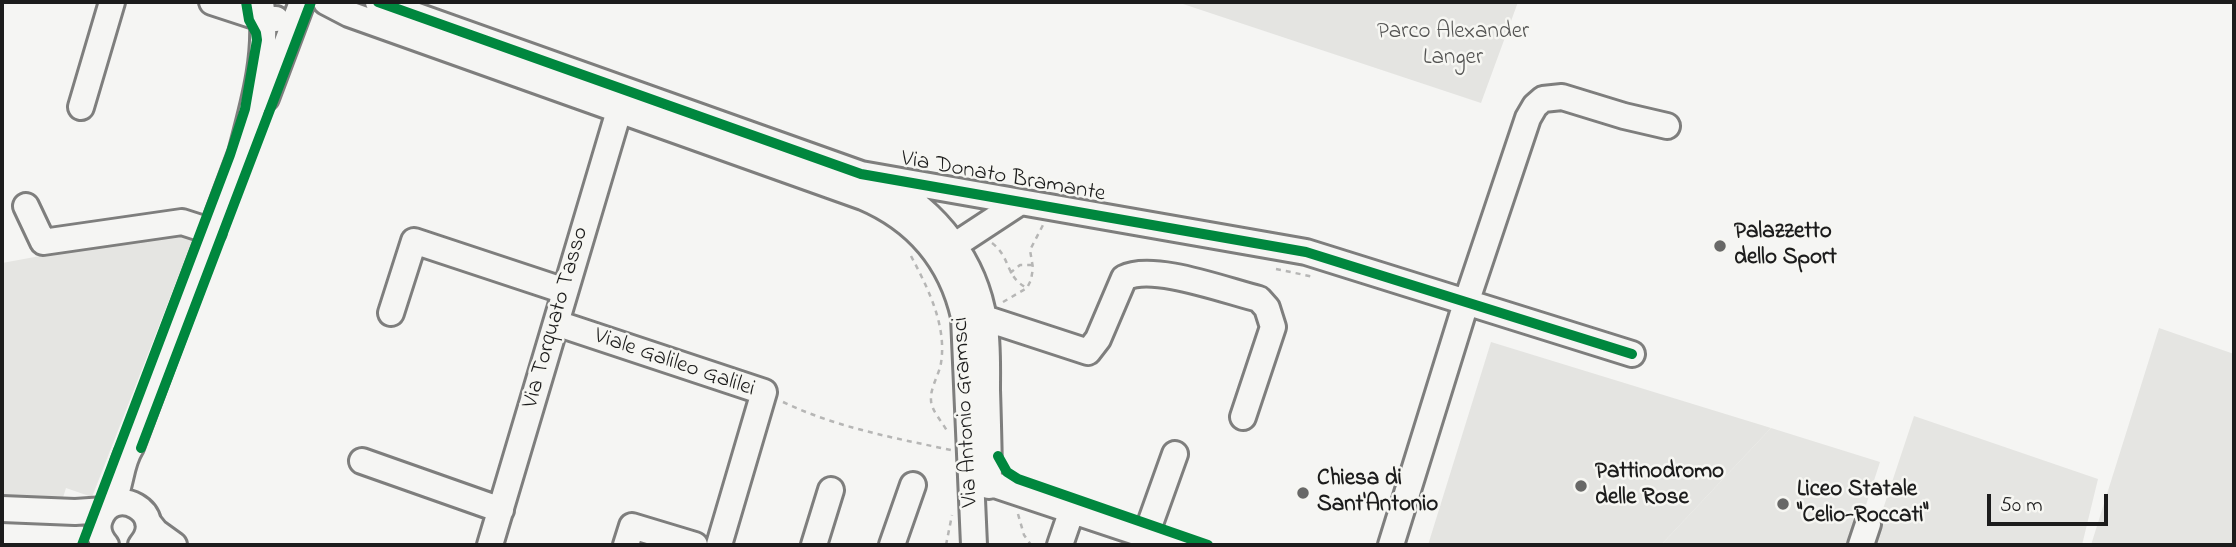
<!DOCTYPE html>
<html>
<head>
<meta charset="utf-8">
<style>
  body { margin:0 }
  #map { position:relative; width:2236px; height:547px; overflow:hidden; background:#f5f5f3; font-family:"Indie Flower",sans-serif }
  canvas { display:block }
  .frame { position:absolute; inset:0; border:4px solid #1c1c1c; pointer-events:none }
  .scale { position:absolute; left:1987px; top:494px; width:121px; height:32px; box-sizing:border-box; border:4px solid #1c1c1c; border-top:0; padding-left:9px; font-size:21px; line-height:24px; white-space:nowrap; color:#1c1c1c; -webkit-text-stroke:5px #f6f6f2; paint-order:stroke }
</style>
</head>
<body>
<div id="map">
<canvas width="2236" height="547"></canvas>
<div class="frame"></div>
<div class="scale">50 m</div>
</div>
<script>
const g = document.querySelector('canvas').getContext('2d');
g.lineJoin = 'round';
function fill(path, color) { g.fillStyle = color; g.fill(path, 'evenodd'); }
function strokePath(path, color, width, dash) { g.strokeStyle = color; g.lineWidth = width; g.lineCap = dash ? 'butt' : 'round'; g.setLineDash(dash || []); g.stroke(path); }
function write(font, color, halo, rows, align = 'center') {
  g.font = font + ' "Indie Flower",sans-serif'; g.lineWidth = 5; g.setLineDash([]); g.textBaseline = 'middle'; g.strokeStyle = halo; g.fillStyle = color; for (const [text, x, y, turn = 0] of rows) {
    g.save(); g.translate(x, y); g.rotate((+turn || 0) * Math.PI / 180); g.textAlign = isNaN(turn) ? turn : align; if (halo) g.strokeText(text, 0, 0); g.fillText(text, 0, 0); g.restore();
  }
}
const built = new Path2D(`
  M 171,232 L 193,239 L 92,497 L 66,488 L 60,507 L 2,504 L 2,263 Z
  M 2159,328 L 2234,354 L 2234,545 L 2091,545 Z
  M 1914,416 L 2098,479 L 2082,545 L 1871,545 Z
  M 1771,428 L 1880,462 L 1853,545 L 1661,545 Z`);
const green = new Path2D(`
  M 1177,2 L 1518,2 L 1481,103 Z
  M 1491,342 L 1771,428 L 1661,545 L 1428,545 Z`);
const path = new Path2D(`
  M 992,243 C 1011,257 1005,277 1027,288
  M 911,256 C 928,288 947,326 941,363 C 939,375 930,388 931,400 C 931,411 943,422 948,433
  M 1276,269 L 1314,277
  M 1010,273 L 1020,265 L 1032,265
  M 1003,302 L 1027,288 L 1031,280 L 1033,268 L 1030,250 L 1043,225
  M 783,402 C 835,427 894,438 951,450
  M 1018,514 L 1024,535 L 1031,545
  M 946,545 L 952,515`);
const minor = new Path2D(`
  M 212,2 L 264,19 L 276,19
  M 326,2 L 349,14 L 863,197 C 917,220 951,260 964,317 L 974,545
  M 378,2 L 861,174 L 1306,252 L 1632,354
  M 266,98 L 302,2
  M 81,107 L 112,2
  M 884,184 C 936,211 975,261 984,320 C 988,343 987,367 987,390 C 988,422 989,454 989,486
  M 26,206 L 43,242 L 182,222 L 213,232
  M 943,253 L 1019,203
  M 391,313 L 414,241 L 565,291
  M 984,318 L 1088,352 L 1098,339 L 1124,278 C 1153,263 1226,291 1259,299 L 1267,308 L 1273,327 L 1243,417
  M 556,323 L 764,392 L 719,545
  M 362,461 L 501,510
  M 977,479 L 1175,545
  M 111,505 C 122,487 119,466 131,447 L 241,153 C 254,104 269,52 261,2
  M 2,509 L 75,512 L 105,510
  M 148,522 L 156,532 L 174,545
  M 1146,535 L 1175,454
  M 106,545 C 100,538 96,529 100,519 C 113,483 169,512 141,545
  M 490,545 L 624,94
  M 626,545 L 632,526 L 695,545
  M 814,545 L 831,490
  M 892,545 L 913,485
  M 1060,545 L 1072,510
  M 1391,545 L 1466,303 L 1528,118 L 1535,106 L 1543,99 L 1562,97 L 1624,116 L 1667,126
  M 1861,545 L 1868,524`);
const cycleway = new Path2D(`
  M 378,2 L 861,174 L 1306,252 L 1632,354
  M 141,448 L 311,2
  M 998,456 L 1007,472 L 1018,479 L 1208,545
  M 82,545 L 230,155 L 245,109 L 257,40 L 256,33 L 249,20 L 246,2`);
const markers = [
  [1720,246,7,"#686867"],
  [1581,486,7,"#686867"],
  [1303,493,7,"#686867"],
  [1783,504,7,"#686867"]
];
const parkNames = [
  ["Parco Alexander",1453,33],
  ["Langer",1453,59]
];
const streetNames = [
  ["Via Donato Bramante",1003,178,10],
  ["Via Torquato Tasso",557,318,-74],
  ["Viale Galileo Galilei",674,364,19],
  ["Via Antonio Gramsci",967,412,-93]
];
const poiNames = [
  ["Palazzetto",1734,233],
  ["dello Sport",1734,259],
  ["Pattinodromo",1595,473],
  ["delle Rose",1595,499],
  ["Chiesa di",1317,480],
  ["Sant'Antonio",1317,506],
  ["Liceo Statale",1797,491],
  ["\"Celio-Roccati\"",1797,517]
];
fill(built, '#e5e5e2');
fill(green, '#e4e4e1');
strokePath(minor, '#7e7e7d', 30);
strokePath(path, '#b6b6b5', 2.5, [5, 5]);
strokePath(minor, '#f5f5f3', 24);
strokePath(cycleway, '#00873e', 10);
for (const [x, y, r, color] of markers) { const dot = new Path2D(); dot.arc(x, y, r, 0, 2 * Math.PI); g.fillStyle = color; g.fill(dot); strokePath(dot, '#f6f6f2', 2.5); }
write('23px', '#545453', '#f6f6f2', parkNames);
write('23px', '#1c1c1c', '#f6f6f2', streetNames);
write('bold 23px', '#1c1c1c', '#f6f6f2', poiNames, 'left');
</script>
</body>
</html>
